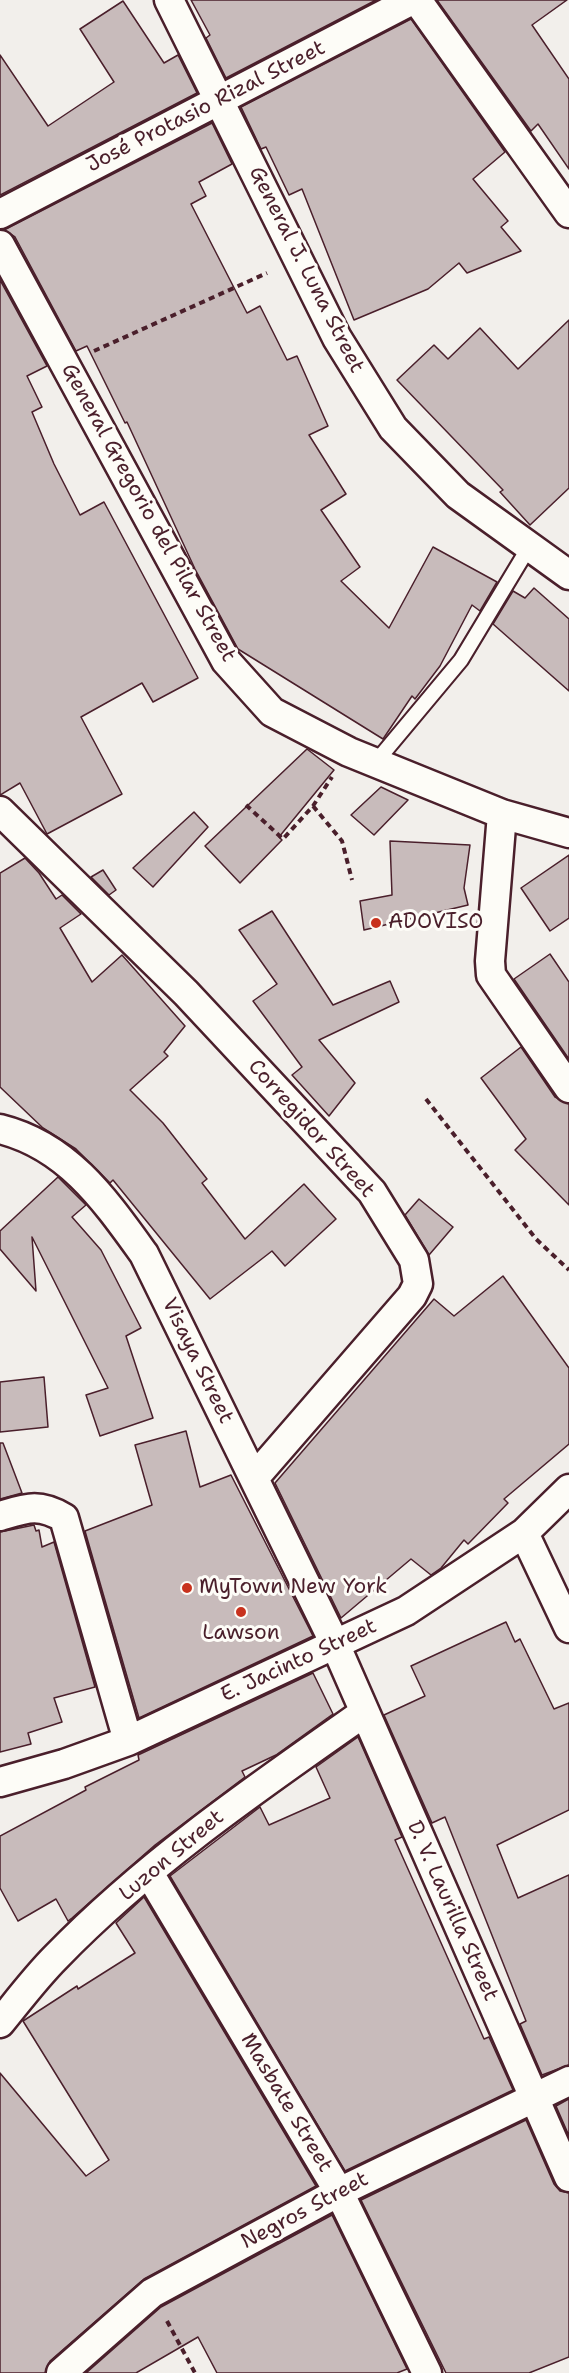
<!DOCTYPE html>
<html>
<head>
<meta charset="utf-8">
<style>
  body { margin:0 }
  canvas { display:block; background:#f2efeb }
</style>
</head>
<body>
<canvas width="569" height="2373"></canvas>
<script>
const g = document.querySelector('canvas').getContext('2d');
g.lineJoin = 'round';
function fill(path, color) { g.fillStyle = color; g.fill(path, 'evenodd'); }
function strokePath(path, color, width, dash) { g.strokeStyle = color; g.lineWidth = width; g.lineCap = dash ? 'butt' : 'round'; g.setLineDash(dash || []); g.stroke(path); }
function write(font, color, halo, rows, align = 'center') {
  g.font = font + ' "Shantell Sans",sans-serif'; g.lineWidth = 6; g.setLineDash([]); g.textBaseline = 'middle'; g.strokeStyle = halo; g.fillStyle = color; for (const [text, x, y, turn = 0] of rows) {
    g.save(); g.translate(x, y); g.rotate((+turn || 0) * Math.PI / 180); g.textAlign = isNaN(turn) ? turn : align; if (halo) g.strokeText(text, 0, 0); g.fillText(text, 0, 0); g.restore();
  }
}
const building = new Path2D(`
  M 191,0 L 376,0 L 226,78 L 206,38 L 210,35 Z
  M 437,0 L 567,0 L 532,25 L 569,79 L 569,169 L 538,124 L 531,131 Z
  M 123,1 L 164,63 L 178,55 L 197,93 L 0,195 L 0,55 L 48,126 L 114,82 L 80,29 Z
  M 411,19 L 505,152 L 473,179 L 508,221 L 501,227 L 521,251 L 467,273 L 459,263 L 428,289 L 354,320 L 302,189 L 289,195 L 266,147 L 261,149 L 241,107 Z
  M 212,123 L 232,164 L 199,182 L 206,196 L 191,204 L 247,313 L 260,306 L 287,360 L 297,356 L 328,426 L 309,435 L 346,494 L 321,510 L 360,567 L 341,581 L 389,628 L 433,547 L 497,582 L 480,611 L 472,605 L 440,666 L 415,699 L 412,696 L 383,739 L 238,649 L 195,569 L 127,422 L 125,423 L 87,346 L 76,351 L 15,237 L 4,230 Z
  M 0,280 L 47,366 L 27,376 L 42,407 L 32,412 L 54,464 L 80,515 L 104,502 L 198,678 L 153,702 L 142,683 L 81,717 L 122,794 L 47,834 L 20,783 L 0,795 Z
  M 569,320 L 569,488 L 530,525 L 500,492 L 503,490 L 397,380 L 434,345 L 448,359 L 480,328 L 518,369 Z
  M 534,588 L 569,619 L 569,691 L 493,624 L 513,591 L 525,598 Z
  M 307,749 L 334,770 L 279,837 L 282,840 L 240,883 L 205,846 Z
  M 381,787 L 408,800 L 374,835 L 351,815 Z
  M 194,812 L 208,827 L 153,887 L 133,868 Z
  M 390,841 L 470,845 L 464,888 L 468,905 L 364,930 L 360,901 L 392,895 Z
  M 569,855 L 569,918 L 550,931 L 521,888 Z
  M 25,858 L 39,873 L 56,899 L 62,895 L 81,914 L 60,928 L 92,982 L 122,955 L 185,1026 L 164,1052 L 168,1056 L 130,1090 L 163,1123 L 207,1179 L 202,1183 L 245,1239 L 304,1184 L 336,1219 L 285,1266 L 272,1251 L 210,1299 L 113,1180 L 110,1183 L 76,1149 L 43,1128 L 0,1087 L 0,873 Z
  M 103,870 L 116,890 L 109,895 L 91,877 Z
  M 272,911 L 333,1005 L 390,981 L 399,1002 L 319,1040 L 355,1083 L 329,1116 L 292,1075 L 302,1067 L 253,1001 L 277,984 L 239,930 Z
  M 550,954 L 569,982 L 569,1059 L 514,979 Z
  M 521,1047 L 555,1097 L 569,1104 L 569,1205 L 515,1150 L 526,1139 L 481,1078 Z
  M 58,1177 L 86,1205 L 72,1217 L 101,1250 L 141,1328 L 126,1336 L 153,1418 L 100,1436 L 86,1395 L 108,1388 L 32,1237 L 36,1291 L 0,1249 L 0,1231 Z
  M 419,1199 L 453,1227 L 429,1255 L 405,1215 Z
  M 503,1276 L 569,1368 L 569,1444 L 504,1499 L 508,1503 L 468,1544 L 464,1540 L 441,1568 L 431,1575 L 411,1559 L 341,1618 L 275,1483 L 434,1299 L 454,1316 Z
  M 44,1377 L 48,1427 L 0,1432 L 0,1382 Z
  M 186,1431 L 200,1487 L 231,1475 L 313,1636 L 139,1718 L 85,1531 L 152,1505 L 135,1445 Z
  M 0,1443 L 3,1443 L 22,1493 L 0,1499 Z
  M 34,1525 L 36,1531 L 39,1530 L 42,1547 L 54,1542 L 95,1687 L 54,1698 L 62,1722 L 28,1733 L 31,1744 L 0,1752 L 0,1532 Z
  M 506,1622 L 515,1642 L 520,1639 L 554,1709 L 569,1703 L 569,1810 L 497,1845 L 518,1898 L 569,1875 L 569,2065 L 542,2075 L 520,2024 L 526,2021 L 445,1817 L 432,1823 L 384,1715 L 425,1696 L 411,1666 Z
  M 313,1673 L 333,1714 L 276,1755 L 242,1771 L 245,1777 L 155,1845 L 72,1918 L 68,1921 L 56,1899 L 18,1921 L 0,1888 L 0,1836 L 86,1790 L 85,1787 L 139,1760 L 138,1755 Z
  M 358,1737 L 402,1837 L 395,1840 L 484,2039 L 489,2037 L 513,2090 L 345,2171 L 170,1876 L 260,1807 L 269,1825 L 330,1798 L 316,1767 Z
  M 144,1897 L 316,2186 L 144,2279 L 50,2361 L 45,2373 L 0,2373 L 0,2073 L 86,2176 L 109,2160 L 23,2021 L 77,1986 L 78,1989 L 135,1953 L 116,1923 Z
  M 569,2099 L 569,2136 L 556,2106 Z
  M 526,2120 L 554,2184 L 560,2191 L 569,2193 L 569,2357 L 529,2373 L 446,2373 L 361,2200 Z
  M 332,2215 L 407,2369 L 397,2373 L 217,2373 L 198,2337 L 136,2373 L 86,2373 L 161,2307 Z`);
const path = new Path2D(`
  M 94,351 L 267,273
  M 246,805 L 283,839 L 313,806 L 332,777
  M 313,806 L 342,841 L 352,880
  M 426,1099 L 536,1239 L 569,1270
  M 167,2321 L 195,2373`);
const lane = new Path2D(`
  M 375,763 L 461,660 L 529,547`);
const street = new Path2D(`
  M 169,0 L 337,338 L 393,428 L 458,495 L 569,575
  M 417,0 L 569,213
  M 0,214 L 412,0
  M 0,245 L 226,661 L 272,712 L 349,752 L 502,814 L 569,833
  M 0,811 L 186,993 L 372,1192 L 414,1260 L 418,1284 L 412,1296 L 255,1477
  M 502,814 L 490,961 L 491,975 L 569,1088
  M 0,1129 C 68,1146 105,1200 144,1254 L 335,1644 L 569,2177
  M 0,1516 C 27,1508 39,1503 64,1518 L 128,1741
  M 524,1533 L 569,1628
  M 0,1782 L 64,1764 L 128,1741 L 406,1611 L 524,1533 L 569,1489
  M 149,1873 L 339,2192 L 427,2373
  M 0,2023 C 18,2001 36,1977 56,1957 C 147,1863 258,1787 365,1712
  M 61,2373 L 152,2293 L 339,2192 L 569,2081`);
const markers = [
  [376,923,6,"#c8321e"],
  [187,1588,6,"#c8321e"],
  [241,1612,6,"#c8321e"]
];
const streetNames = [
  ["José Protasio Rizal Street",206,107,-27],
  ["General J. Luna Street",306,270,63],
  ["General Gregorio del Pilar Street",148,513,61],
  ["Corregidor Street",311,1129,48],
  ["Visaya Street",197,1361,64],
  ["E. Jacinto Street",299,1661,-25],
  ["Luzon Street",172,1856,-40],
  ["D. V. Laurilla Street",452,1911,66],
  ["Masbate Street",286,2103,59],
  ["Negros Street",305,2211,-28]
];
const poiNames = [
  ["ADOVISO",388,923],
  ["MyTown New York",199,1588],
  ["Lawson",241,1634,"center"]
];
fill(building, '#c8bbbb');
strokePath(building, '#4a1f2b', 1.5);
strokePath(lane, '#4a1f2b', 18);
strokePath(street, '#4a1f2b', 33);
strokePath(path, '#4a1f2b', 4, [6, 4.5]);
strokePath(lane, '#fdfcf7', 14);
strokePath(street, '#fdfcf7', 28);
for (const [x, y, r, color] of markers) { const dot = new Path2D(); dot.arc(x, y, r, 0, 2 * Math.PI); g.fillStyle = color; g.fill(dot); strokePath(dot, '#fdfcf7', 2); }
write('21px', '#4a1f2b', '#fdfcf7', streetNames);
write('21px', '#4a1f2b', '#fdfcf7', poiNames, 'left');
</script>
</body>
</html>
